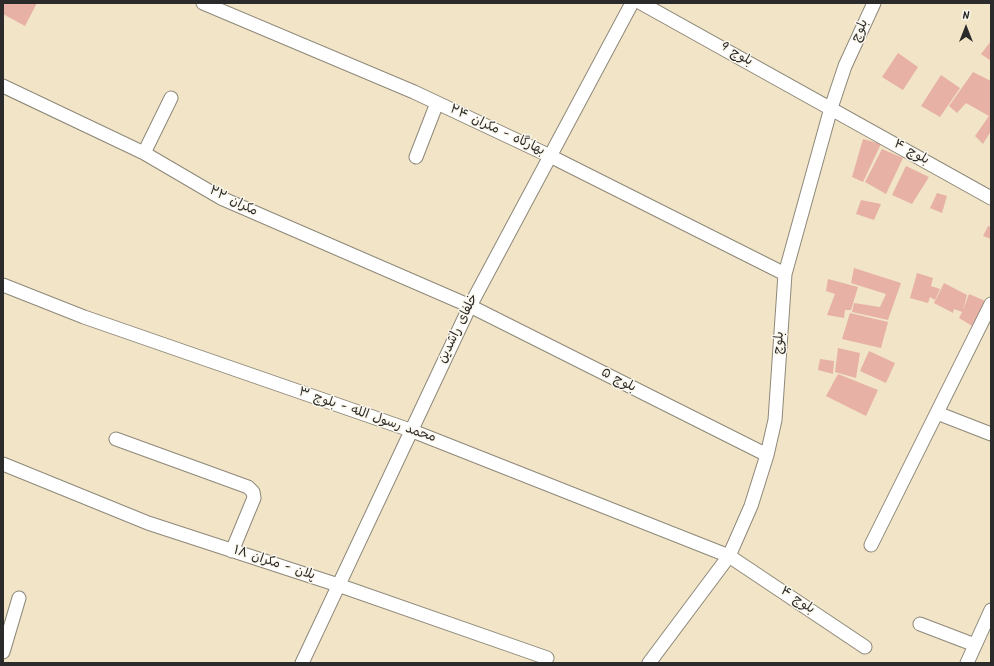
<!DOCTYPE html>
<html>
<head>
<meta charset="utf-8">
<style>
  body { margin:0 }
  #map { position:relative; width:994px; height:666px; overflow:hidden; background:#f1e4c7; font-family:Kalam,sans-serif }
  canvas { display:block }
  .frame { position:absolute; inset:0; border:4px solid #2b2b2b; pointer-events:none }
  .north { position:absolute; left:946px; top:8px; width:40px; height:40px; -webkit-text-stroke:3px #fbf7ec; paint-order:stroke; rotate:0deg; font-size:11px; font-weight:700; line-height:16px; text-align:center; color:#2b2b2b }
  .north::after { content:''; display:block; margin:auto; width:14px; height:18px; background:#2b2b2b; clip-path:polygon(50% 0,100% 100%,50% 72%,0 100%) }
</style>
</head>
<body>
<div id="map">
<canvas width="994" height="666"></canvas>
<div class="frame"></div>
<div class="north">N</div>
</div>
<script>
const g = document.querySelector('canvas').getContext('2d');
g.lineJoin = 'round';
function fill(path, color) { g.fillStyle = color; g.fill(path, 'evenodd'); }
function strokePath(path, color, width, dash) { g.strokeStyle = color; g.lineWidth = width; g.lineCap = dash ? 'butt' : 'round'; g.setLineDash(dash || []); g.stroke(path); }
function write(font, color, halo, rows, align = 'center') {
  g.font = font + ' Kalam,"Playpen Sans Arabic",sans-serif'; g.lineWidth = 3; g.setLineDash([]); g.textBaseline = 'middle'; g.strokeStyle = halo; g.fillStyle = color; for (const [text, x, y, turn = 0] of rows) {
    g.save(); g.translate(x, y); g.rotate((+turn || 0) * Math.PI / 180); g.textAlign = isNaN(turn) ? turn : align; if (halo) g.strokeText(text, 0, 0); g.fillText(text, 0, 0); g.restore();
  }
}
const building = new Path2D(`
  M 3,3 L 37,3 L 25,26 L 3,14 Z
  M 991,41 L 991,61 L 981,54 Z
  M 898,53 L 918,67 L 903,90 L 882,77 Z
  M 973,72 L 991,81 L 991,131 L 983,144 L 975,136 L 989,116 L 966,103 L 957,113 L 949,106 Z
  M 941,75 L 960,88 L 940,117 L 921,106 Z
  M 863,139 L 881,144 L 863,182 L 852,177 Z
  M 882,149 L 903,158 L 886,194 L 865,182 Z
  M 906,166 L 929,177 L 912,204 L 892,195 Z
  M 937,193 L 947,196 L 942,213 L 930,208 Z
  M 861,200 L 881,204 L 874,220 L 856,214 Z
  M 988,226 L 991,227 L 991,239 L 983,236 Z
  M 854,268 L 901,283 L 888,320 L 852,312 L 854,303 L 880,307 L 886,294 L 851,283 Z
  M 917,273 L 933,278 L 931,286 L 940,289 L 935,300 L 930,297 L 928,303 L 910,298 Z
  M 828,279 L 858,287 L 851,310 L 845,310 L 844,318 L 827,315 L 835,294 L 826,291 Z
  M 944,283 L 967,295 L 963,310 L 969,294 L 990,303 L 977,329 L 959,318 L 962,312 L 954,309 L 953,313 L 934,303 Z
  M 850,313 L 888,322 L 881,348 L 842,339 Z
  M 838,348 L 860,353 L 856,378 L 835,372 Z
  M 869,351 L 895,363 L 886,383 L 860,371 Z
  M 820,359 L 834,361 L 833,374 L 818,370 Z
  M 838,374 L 878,390 L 866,416 L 826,396 Z`);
const street = new Path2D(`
  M 203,3 L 414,92 L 550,156 L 785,274
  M 641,3 L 991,198
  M 3,86 L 144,153 L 221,198 L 470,306 L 767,455
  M 144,153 L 171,98
  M 416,157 L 437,103
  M 3,285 L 84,317 L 410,430 L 729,556 L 865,647
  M 937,413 L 991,434
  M 116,439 L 248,487 L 253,492 L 254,498 L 232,551
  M 3,464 L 148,523 L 338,585 L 547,658
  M 871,545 L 991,304
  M 920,624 L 975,645
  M 3,652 L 19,598
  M 302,663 L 470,306 L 632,3
  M 649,663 L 729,556 L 751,506 L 767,455 L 775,420 L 785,274 L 831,108 L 845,66 L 874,3
  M 967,663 L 991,610`);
const streetNames = [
  ["بلوچ",861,31,-66],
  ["بلوچ 9",736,55,29],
  ["بهارگاه - مکران ۲۴",497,131,25],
  ["بلوچ ۴",911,153,29],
  ["مکران ۲۲",233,202,26],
  ["خلفای راشدین",459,329,-64],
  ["بلوچ",780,343,-86],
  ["بلوچ ۵",618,381,27],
  ["محمد رسول الله - بلوچ ۳",367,416,19],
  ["پلان - مکران ۱۸",274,564,18],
  ["بلوچ ۴",797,601,34]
];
fill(building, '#e8b1a6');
strokePath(street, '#8e8879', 15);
strokePath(street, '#fff', 13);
write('13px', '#2b2b2b', '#fbf7ec', streetNames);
</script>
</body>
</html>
